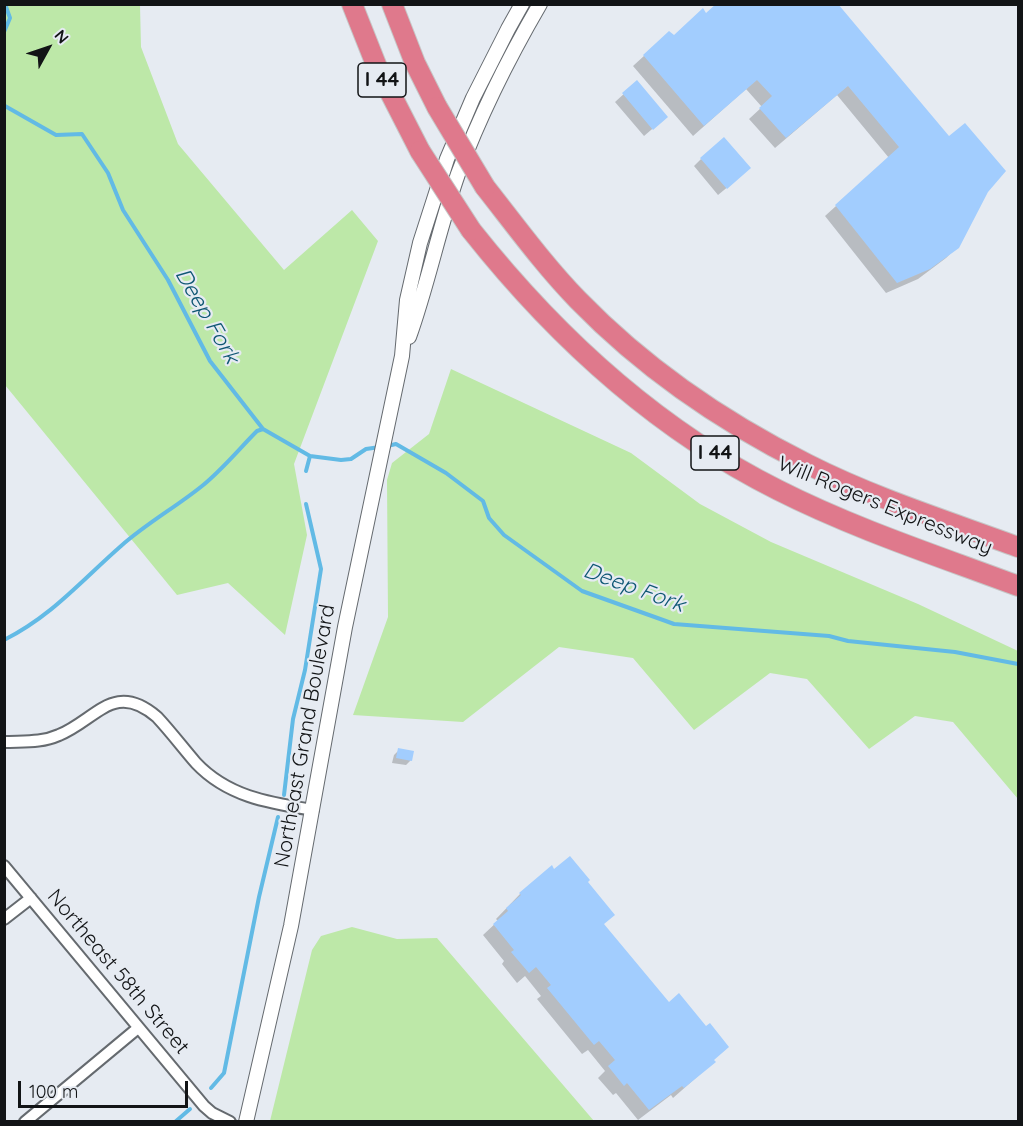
<!DOCTYPE html>
<html>
<head>
<meta charset="utf-8">
<style>
  body { margin:0 }
  #map { position:relative; width:1023px; height:1126px; overflow:hidden; background:#e6ebf2; font-family:Quicksand,sans-serif }
  canvas { display:block }
  .frame { position:absolute; inset:0; border:6px solid #121416; pointer-events:none }
  .north { position:absolute; left:18px; top:18px; width:60px; height:60px; -webkit-text-stroke:4px #e6ebf2; paint-order:stroke; rotate:50deg; font-size:16px; font-weight:700; line-height:24px; text-align:center; color:#121416 }
  .north::after { content:''; display:block; margin:auto; width:21px; height:27px; background:#121416; clip-path:polygon(50% 0,100% 100%,50% 72%,0 100%) }
  .scale { position:absolute; left:18px; top:1081px; width:170px; height:27px; box-sizing:border-box; border:3px solid #121416; border-top:0; padding-left:8px; font-size:18px; line-height:21px; white-space:nowrap; color:#121416; -webkit-text-stroke:4px #e6ebf2; paint-order:stroke }
</style>
</head>
<body>
<div id="map">
<canvas width="1023" height="1126"></canvas>
<div class="frame"></div>
<div class="north">N</div>
<div class="scale">100 m</div>
</div>
<script>
const g = document.querySelector('canvas').getContext('2d');
g.lineJoin = 'round';
function fill(path, color) { g.fillStyle = color; g.fill(path, 'evenodd'); }
function strokePath(path, color, width, dash) { g.strokeStyle = color; g.lineWidth = width; g.lineCap = dash ? 'butt' : 'round'; g.setLineDash(dash || []); g.stroke(path); }
function write(font, color, halo, rows, align = 'center') {
  g.font = font + ' Quicksand,sans-serif'; g.lineWidth = 4.5; g.setLineDash([]); g.textBaseline = 'middle'; g.strokeStyle = halo; g.fillStyle = color; for (const [text, x, y, turn = 0] of rows) {
    g.save(); g.translate(x, y); g.rotate((+turn || 0) * Math.PI / 180); g.textAlign = isNaN(turn) ? turn : align; if (halo) g.strokeText(text, 0, 0); g.fillText(text, 0, 0); g.restore();
  }
}
const green = new Path2D(`
  M 4,5 L 140,5 L 141,47 L 178,144 L 284,270 L 352,210 L 378,241 L 294,464 L 307,535 L 285,635 L 228,583 L 177,595 L 5,385 Z
  M 451,369 L 631,453 L 700,504 L 771,542 L 918,604 L 1018,651 L 1018,799 L 953,722 L 915,716 L 869,749 L 807,679 L 770,673 L 694,730 L 633,658 L 559,647 L 463,722 L 353,715 L 388,617 L 387,480 L 392,463 L 429,434 Z
  M 352,927 L 397,939 L 437,938 L 594,1121 L 270,1121 L 312,950 L 321,936 Z`);
const shadow = new Path2D(`
  M 836,4 L 987,191 L 957,247 L 946,258 L 918,279 L 886,293 L 825,216 L 889,158 L 837,95 L 775,148 L 749,119 L 762,107 L 746,89 L 693,136 L 633,66 L 669,33 L 674,37 L 706,15 Z
  M 637,82 L 658,124 L 644,136 L 615,102 Z
  M 701,159 L 741,176 L 718,195 L 694,166 Z
  M 399,750 L 411,760 L 406,765 L 392,763 L 394,755 Z
  M 554,871 L 586,882 L 603,925 L 714,1062 L 673,1098 L 671,1095 L 638,1120 L 616,1093 L 613,1095 L 598,1078 L 605,1071 L 588,1050 L 582,1054 L 537,999 L 541,996 L 525,976 L 517,983 L 502,964 L 504,961 L 483,935 L 498,921 L 496,919 L 520,894 Z`);
const stream = new Path2D(`
  M 4,32 L 10,18 L 5,4
  M 5,106 L 56,135 L 82,134 L 108,173 L 123,210 L 168,280 L 210,361 L 263,429 L 310,456 L 341,460 L 351,459 L 366,449 L 380,447
  M 387,446 L 396,444 L 446,473 L 483,501 L 489,518 L 504,535 L 582,591 L 663,620 L 674,624 L 829,636 L 848,641 L 955,652 L 1018,664
  M 306,471 L 310,456
  M 4,640 C 52,616 82,580 121,546 C 147,523 176,507 202,486 C 222,470 239,449 257,431 L 263,429
  M 284,795 L 293,719 L 305,670 L 321,569 L 306,504
  M 211,1088 L 224,1073 L 259,897 L 278,817
  M 175,1122 L 190,1109`);
const building = new Path2D(`
  M 716,4 L 838,4 L 949,136 L 965,123 L 1006,171 L 988,192 L 959,248 L 930,269 L 897,283 L 835,205 L 899,147 L 848,86 L 786,138 L 759,108 L 772,96 L 757,80 L 704,126 L 643,55 L 669,31 L 674,35 L 703,8 L 706,13 Z
  M 637,80 L 668,117 L 653,130 L 622,93 Z
  M 724,137 L 751,168 L 727,189 L 700,158 Z
  M 398,748 L 414,751 L 412,761 L 396,758 Z
  M 570,856 L 590,880 L 588,882 L 615,915 L 604,924 L 669,1002 L 679,993 L 706,1026 L 710,1023 L 729,1047 L 714,1060 L 716,1062 L 684,1088 L 682,1086 L 649,1110 L 627,1083 L 624,1086 L 608,1066 L 615,1060 L 599,1041 L 594,1045 L 547,988 L 551,985 L 536,967 L 529,973 L 511,952 L 514,950 L 493,924 L 508,911 L 506,908 L 521,895 L 519,893 L 552,865 L 554,869 Z`);
const minor = new Path2D(`
  M 4,742 C 24,741 41,743 59,735 C 96,720 114,680 157,717 C 171,732 183,748 196,763 C 228,797 270,803 313,810
  M 4,866 L 204,1106 L 212,1113 L 230,1122
  M 4,919 L 31,898
  M 25,1122 L 138,1028`);
const tertiary = new Path2D(`
  M 409,337 C 428,284 439,228 458,174 C 480,115 508,59 540,4
  M 246,1122 L 291,926 L 345,627 L 402,356 L 407,300 L 420,243 L 447,159 L 473,98 L 508,29 L 522,4`);
const motorway = new Path2D(`
  M 352,4 L 377,67 L 420,151
  M 392,4 L 415,63 L 437,107
  M 485,187 C 515,225 544,265 578,300 C 643,367 723,422 807,464 C 874,498 947,521 1018,547
  M 471,230 C 555,336 656,429 778,490 C 855,529 938,556 1018,586`);
const motorwayBridge = new Path2D(`
  M 437,107 L 485,187
  M 420,151 L 471,230`);
const shields = [
  [382,80,48],
  [715,453,48]
];
const shieldNames = [
  ["I 44",382,80],
  ["I 44",715,453]
];
const streetNames = [
  ["Will Rogers Expressway",885,506,22],
  ["Northeast Grand Boulevard",305,736,-80],
  ["Northeast 58th Street",118,972,50]
];
const waterNames = [
  ["Deep Fork",207,316,60],
  ["Deep Fork",634,588,20]
];
fill(green, '#bde8a8');
fill(shadow, '#0003');
strokePath(stream, '#62bae5', 4);
fill(building, '#a2cdfe');
strokePath(minor, '#656a6f', 14);
strokePath(tertiary, '#656a6f', 16);
strokePath(motorway, '#c6c7c7', 22);
strokePath(minor, '#fff', 10);
strokePath(tertiary, '#fff', 14);
strokePath(motorway, '#df798c', 20);
strokePath(motorwayBridge, '#c6c7c7', 22, []);
strokePath(motorwayBridge, '#df798c', 20);
for (const [x, y, w] of shields) { const box = new Path2D(); box.roundRect(x - w / 2, y - 17, w, 34, 4.5); g.fillStyle = '#e6ebf2'; g.fill(box); strokePath(box, '#121416', 1.5); }
write('bold 20px', '#121416', null, shieldNames);
write('21px', '#121416', '#e6ebf2', streetNames);
write('italic 22px', '#0f5774', '#e6ebf2', waterNames);
</script>
</body>
</html>
